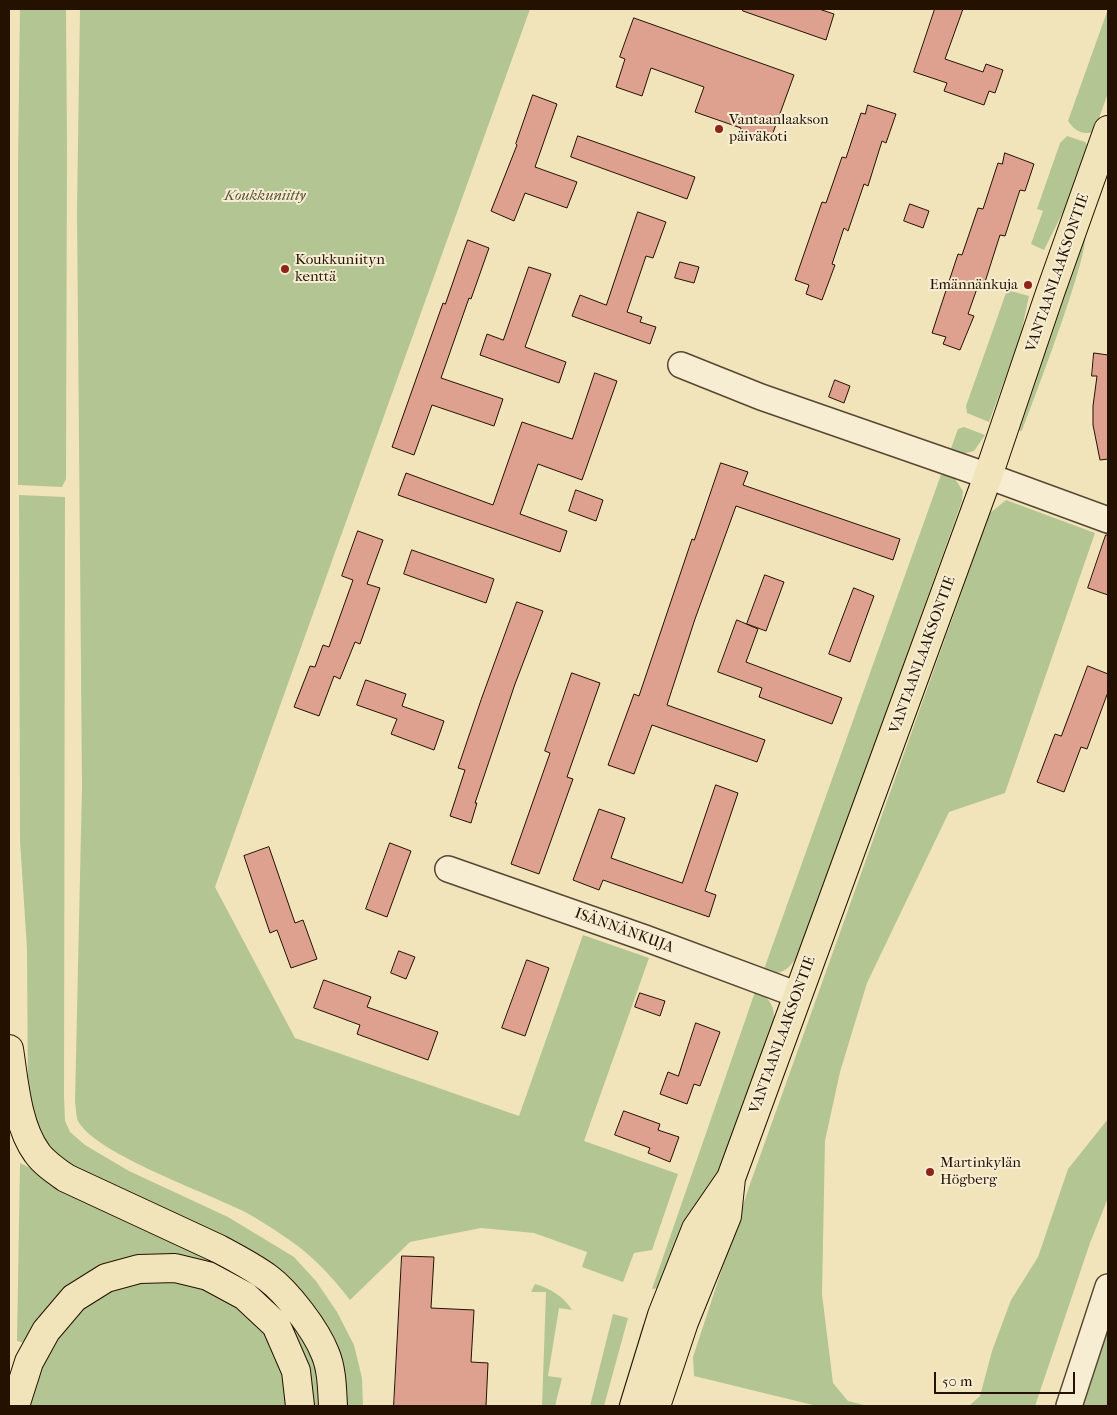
<!DOCTYPE html>
<html>
<head>
<meta charset="utf-8">
<style>
  body { margin:0 }
  #map { position:relative; width:1117px; height:1415px; overflow:hidden; background:#f1e4bb; font-family:"IM FELL French Canon",serif }
  canvas { display:block }
  .frame { position:absolute; inset:0; border:10px solid #241100; pointer-events:none }
  .scale { position:absolute; left:934px; top:1372px; width:141px; height:22px; box-sizing:border-box; border:2px solid #241100; border-top:0; padding-left:6px; font-size:15px; line-height:18px; white-space:nowrap; color:#241100; -webkit-text-stroke:4px #f6edd3; paint-order:stroke }
</style>
</head>
<body>
<div id="map">
<canvas width="1117" height="1415"></canvas>
<div class="frame"></div>
<div class="scale">50 m</div>
</div>
<script>
const g = document.querySelector('canvas').getContext('2d');
g.lineJoin = 'round';
function fill(path, color) { g.fillStyle = color; g.fill(path, 'evenodd'); }
function strokePath(path, color, width, dash) { g.strokeStyle = color; g.lineWidth = width; g.lineCap = dash ? 'butt' : 'round'; g.setLineDash(dash || []); g.stroke(path); }
function write(font, color, halo, rows, align = 'center') {
  g.font = font + ' "IM FELL French Canon",serif'; g.lineWidth = 4; g.setLineDash([]); g.textBaseline = 'middle'; g.strokeStyle = halo; g.fillStyle = color; for (const [text, x, y, turn = 0] of rows) {
    g.save(); g.translate(x, y); g.rotate((+turn || 0) * Math.PI / 180); g.textAlign = isNaN(turn) ? turn : align; if (halo) g.strokeText(text, 0, 0); g.fillText(text, 0, 0); g.restore();
  }
}
const green = new Path2D(`
  M 20,9 L 66,9 L 67,147 L 66,479 L 62,487 L 18,485 L 18,165 Z
  M 80,9 L 530,9 L 215,887 L 295,1038 L 519,1116 L 583,935 L 649,958 L 584,1141 L 678,1174 L 652,1250 L 634,1253 L 623,1282 L 582,1267 L 587,1252 L 534,1233 L 481,1228 L 410,1242 L 350,1300 C 331,1275 309,1252 282,1235 C 271,1227 259,1220 247,1213 C 209,1193 97,1155 78,1121 C 76,1116 76,1108 75,1102 L 82,786 L 77,211 Z
  M 1108,9 L 1108,93 L 1094,132 C 1082,135 1075,131 1068,121 Z
  M 1067,136 L 1085,142 L 1088,146 L 1070,198 L 1044,250 L 1031,244 L 1043,211 L 1037,209 L 1060,143 Z
  M 1085,233 C 1091,251 1032,404 1022,431 L 1016,430 Z
  M 1007,290 L 1029,296 L 1020,338 L 989,422 L 967,413 L 966,406 Z
  M 964,427 L 985,435 L 974,451 L 957,455 L 949,454 L 958,429 Z
  M 943,469 L 953,476 L 963,491 L 962,501 L 799,954 C 788,970 782,976 763,972 Z
  M 19,495 L 65,497 L 64,1096 L 65,1121 L 70,1132 L 85,1145 L 129,1171 L 228,1217 L 294,1257 L 316,1281 L 337,1312 L 354,1345 L 362,1378 L 363,1406 L 343,1406 L 322,1327 L 69,1166 L 49,1149 L 37,1130 L 28,1102 L 27,949 L 20,841 Z
  M 1006,500 L 1095,533 L 1005,793 L 949,812 L 867,983 L 840,1072 L 825,1141 L 822,1294 L 833,1383 L 848,1401 L 868,1406 L 817,1406 L 694,1376 L 693,1357 L 750,1184 L 990,513 Z
  M 756,989 C 772,1001 776,1007 773,1028 L 731,1143 L 669,1278 L 661,1288 L 652,1289 Z
  M 1108,1119 L 1108,1198 L 1090,1243 L 1035,1406 L 969,1406 L 980,1396 L 992,1351 L 1011,1300 L 1038,1257 L 1068,1169 Z
  M 20,1163 L 198,1249 L 273,1292 L 313,1352 L 324,1406 L 309,1406 L 293,1340 L 167,1257 L 25,1343 L 17,1341 Z
  M 154,1277 L 189,1281 L 247,1309 L 272,1340 L 284,1369 L 289,1406 L 30,1406 C 32,1369 59,1322 89,1300 C 107,1288 133,1282 154,1277 Z
  M 535,1284 C 550,1288 564,1297 572,1310 L 559,1308 L 548,1376 L 562,1378 L 555,1406 L 542,1406 L 546,1292 L 531,1292 Z
  M 613,1314 L 628,1318 L 604,1406 L 590,1406 Z
  M 643,1324 L 645,1330 L 628,1406 L 618,1406 Z
  M 1106,1326 L 1108,1327 L 1108,1406 L 1081,1406 Z`);
const building = new Path2D(`
  M 743,9 L 819,9 L 834,14 L 826,40 L 743,11 Z
  M 935,9 L 963,9 L 945,59 L 983,72 L 986,64 L 1003,70 L 995,93 L 989,91 L 984,105 L 944,91 L 947,83 L 914,72 Z
  M 634,18 L 794,75 L 770,141 L 740,131 L 741,128 L 695,112 L 704,87 L 651,68 L 642,96 L 616,87 L 625,59 L 620,57 Z
  M 533,95 L 557,104 L 535,167 L 577,182 L 567,208 L 525,193 L 514,221 L 491,211 L 517,145 L 516,144 Z
  M 868,105 L 896,114 L 886,143 L 882,141 L 868,186 L 864,184 L 848,231 L 844,228 L 832,264 L 835,265 L 822,300 L 806,294 L 809,285 L 795,280 L 822,202 L 826,203 L 842,157 L 846,158 L 861,113 L 865,114 Z
  M 578,136 L 695,177 L 687,199 L 571,157 Z
  M 1005,153 L 1034,164 L 1025,191 L 1020,190 L 1005,236 L 1000,235 L 985,282 L 980,280 L 968,314 L 974,316 L 960,350 L 943,344 L 946,337 L 932,333 L 958,254 L 962,255 L 978,208 L 983,209 L 998,163 L 1002,164 Z
  M 910,204 L 929,211 L 923,228 L 904,221 Z
  M 638,212 L 666,222 L 653,258 L 646,256 L 627,312 L 642,317 L 640,322 L 656,327 L 650,344 L 572,316 L 580,295 L 606,305 Z
  M 468,240 L 489,248 L 471,299 L 469,298 L 441,378 L 503,399 L 494,426 L 432,405 L 414,455 L 392,447 L 443,303 L 445,304 Z
  M 680,262 L 699,267 L 694,283 L 675,278 Z
  M 529,267 L 551,274 L 525,347 L 566,362 L 559,383 L 480,355 L 487,334 L 503,340 Z
  M 1094,353 L 1108,355 L 1108,459 L 1100,460 L 1093,425 L 1093,406 L 1097,376 L 1092,376 Z
  M 595,373 L 617,381 L 582,480 L 538,464 L 520,514 L 567,531 L 560,552 L 398,495 L 406,473 L 493,505 L 522,422 L 572,439 Z
  M 835,380 L 850,386 L 844,403 L 829,397 Z
  M 721,463 L 748,472 L 743,485 L 900,539 L 893,560 L 736,506 L 695,619 L 667,705 L 765,740 L 757,762 L 652,725 L 634,774 L 608,765 L 634,694 L 639,696 L 692,539 L 694,540 Z
  M 576,490 L 603,500 L 596,521 L 569,511 Z
  M 358,531 L 383,540 L 367,584 L 380,588 L 360,644 L 355,642 L 340,679 L 334,676 L 319,716 L 294,707 L 310,666 L 315,667 L 323,645 L 329,647 L 353,580 L 342,576 Z
  M 1106,535 L 1108,535 L 1108,595 L 1088,588 Z
  M 412,550 L 494,579 L 486,603 L 404,574 Z
  M 765,575 L 784,582 L 766,631 L 747,624 Z
  M 854,588 L 874,596 L 850,662 L 829,654 Z
  M 517,602 L 543,611 L 515,684 L 475,803 L 477,803 L 471,823 L 450,816 L 465,770 L 458,768 L 481,700 Z
  M 737,620 L 758,629 L 746,662 L 842,698 L 832,724 L 759,697 L 762,688 L 718,672 Z
  M 1088,666 L 1108,674 L 1108,692 L 1087,749 L 1081,747 L 1064,792 L 1037,782 L 1055,734 L 1061,736 Z
  M 572,673 L 600,683 L 567,777 L 573,779 L 539,874 L 511,864 L 550,753 L 545,751 Z
  M 366,680 L 406,694 L 402,706 L 444,721 L 434,750 L 391,734 L 397,719 L 357,705 Z
  M 716,785 L 738,793 L 705,891 L 716,895 L 709,917 L 603,880 L 599,890 L 573,880 L 599,809 L 625,818 L 611,858 L 682,883 Z
  M 390,843 L 411,851 L 387,917 L 366,909 Z
  M 269,847 L 295,923 L 303,920 L 317,959 L 291,968 L 277,930 L 270,933 L 244,856 Z
  M 399,951 L 415,957 L 406,979 L 391,973 Z
  M 527,960 L 549,968 L 525,1036 L 502,1028 Z
  M 324,980 L 371,997 L 367,1007 L 438,1032 L 428,1060 L 357,1034 L 360,1025 L 314,1008 Z
  M 640,993 L 665,1001 L 660,1016 L 635,1007 Z
  M 696,1023 L 720,1032 L 700,1086 L 694,1084 L 687,1104 L 660,1094 L 668,1072 L 678,1076 Z
  M 624,1111 L 660,1124 L 658,1130 L 679,1137 L 670,1162 L 648,1153 L 650,1148 L 615,1135 Z
  M 402,1256 L 434,1257 L 431,1308 L 474,1310 L 471,1362 L 488,1363 L 486,1406 L 394,1406 Z`);
const minor = new Path2D(`
  M 681,365 L 761,397 L 988,476 L 1108,520
  M 448,869 L 645,938 L 798,995
  M 1069,1406 L 1108,1287`);
const major = new Path2D(`
  M 634,1406 L 662,1315 L 696,1229 L 729,1181
  M 656,1406 L 684,1322 L 727,1216 L 731,1178 L 988,476 L 1050,293 L 1108,130`);
const highway = new Path2D(`
  M 9,1049 C 14,1081 17,1126 37,1153 C 44,1163 56,1171 66,1178 L 219,1249 C 236,1258 253,1267 268,1278 C 288,1293 316,1330 325,1353 C 332,1369 332,1389 333,1406
  M 15,1406 L 29,1362 L 46,1331 L 74,1298 L 106,1278 L 139,1269 L 175,1268 L 208,1276 L 245,1296 L 276,1325 L 296,1371 L 300,1406`);
const markers = [
  [719,129,5,"#8f2418"],
  [285,269,5,"#8f2418"],
  [1028,285,5,"#8f2418"],
  [930,1172,5,"#8f2418"]
];
const poiNames = [
  ["Vantaanlaakson",729,120],
  ["päiväkoti",729,137],
  ["Koukkuniityn",295,260],
  ["kenttä",295,277],
  ["Emännänkuja",1018,285,"right"],
  ["Martinkylän",940,1163],
  ["Högberg",940,1180]
];
const parkNames = [
  ["Koukkuniitty",265,196]
];
const streetNames = [
  ["VANTAANLAAKSONTIE",1058,273,-71],
  ["VANTAANLAAKSONTIE",923,655,-70],
  ["ISÄNNÄNKUJA",624,931,20],
  ["VANTAANLAAKSONTIE",783,1035,-70]
];
fill(green, '#b4c594');
fill(building, '#dea190');
strokePath(building, '#241100', 1);
strokePath(minor, '#57462f', 28);
strokePath(major, '#241100', 30);
strokePath(highway, '#241100', 30);
strokePath(minor, '#f6edd3', 25);
strokePath(major, '#f1e4bb', 28);
strokePath(highway, '#f1e4bb', 28);
for (const [x, y, r, color] of markers) { const dot = new Path2D(); dot.arc(x, y, r, 0, 2 * Math.PI); g.fillStyle = color; g.fill(dot); strokePath(dot, '#f6edd3', 2); }
write('15px', '#241100', '#f6edd3', poiNames, 'left');
write('italic 15px', '#565034', '#f6edd3', parkNames);
write('15px', '#241100', '#f6edd3', streetNames);
</script>
</body>
</html>
